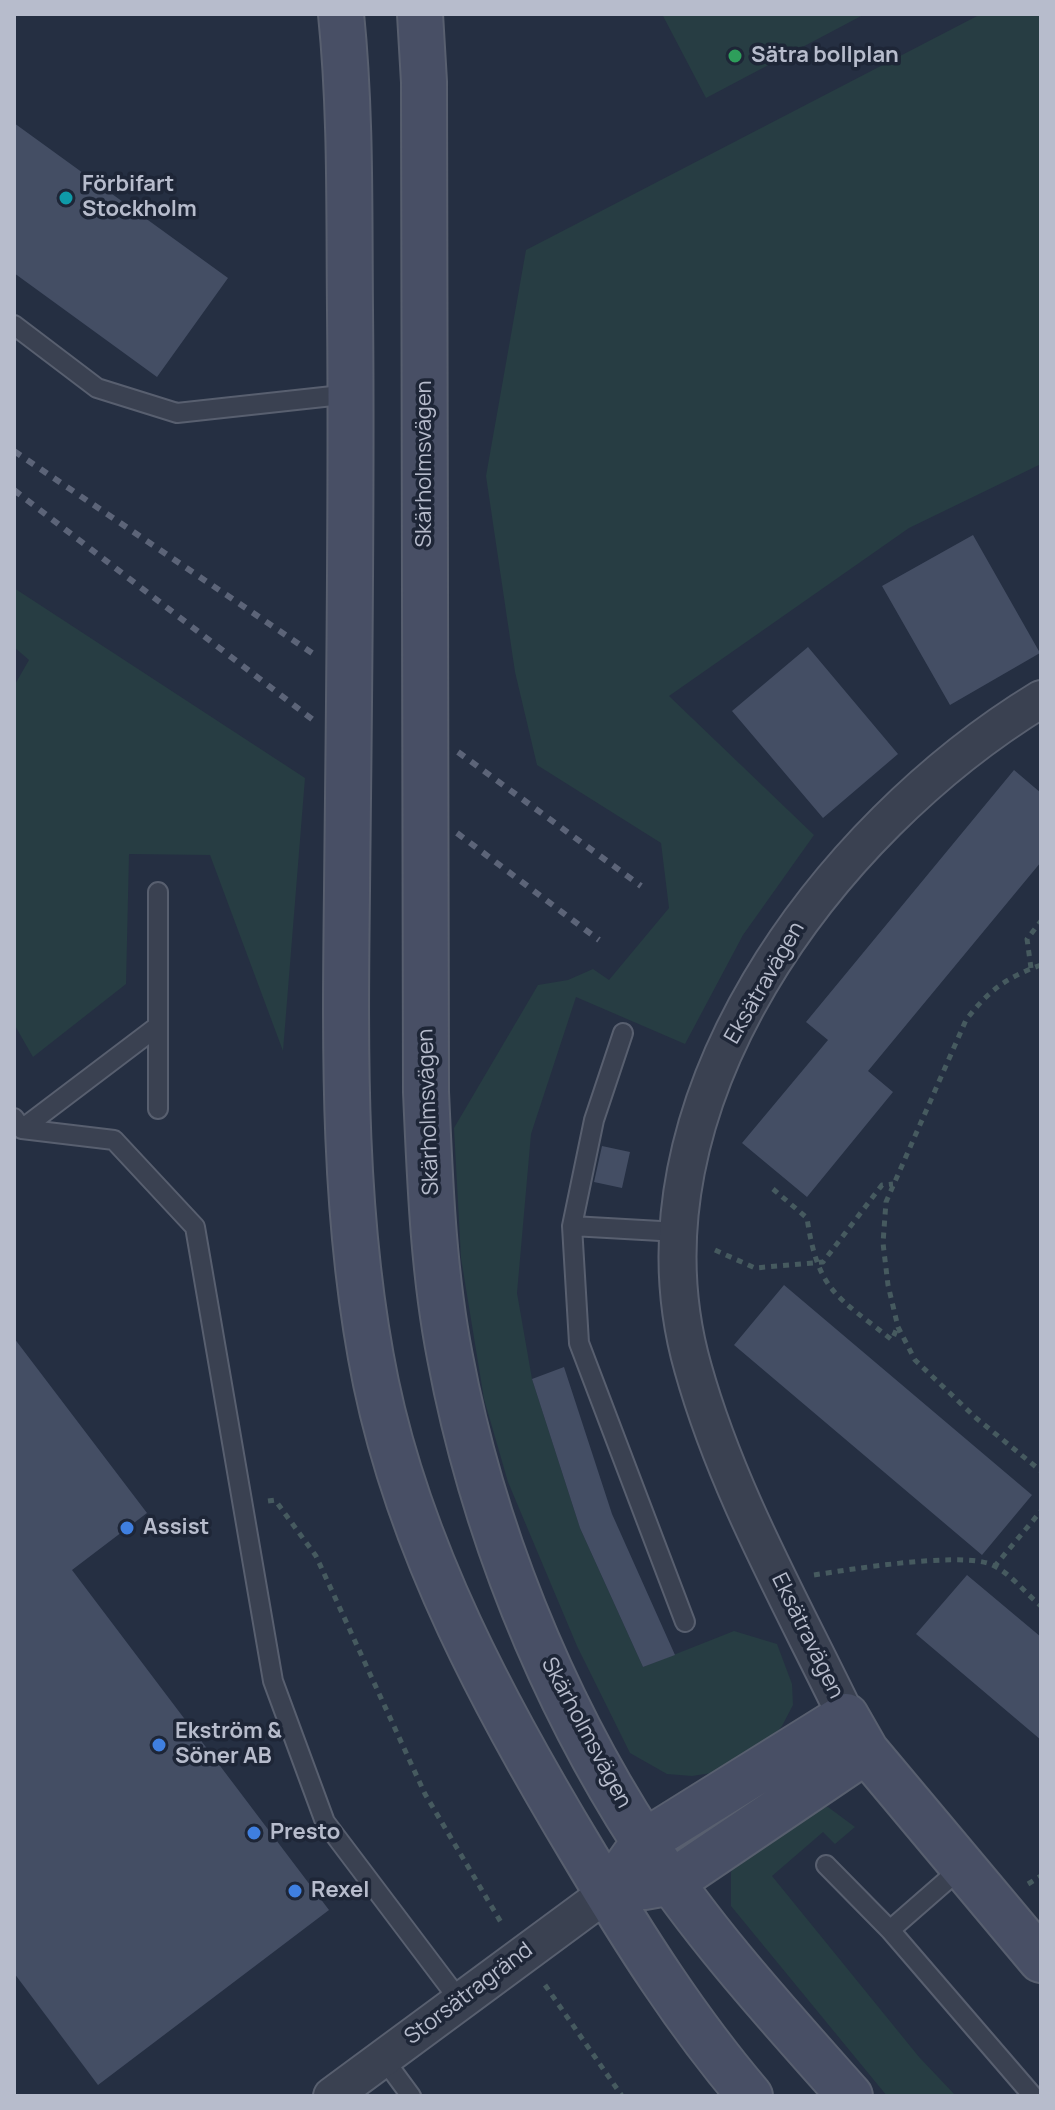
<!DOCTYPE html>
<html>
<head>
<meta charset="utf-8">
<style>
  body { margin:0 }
  #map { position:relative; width:1055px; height:2110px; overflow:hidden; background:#252f42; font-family:Manrope,sans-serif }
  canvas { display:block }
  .frame { position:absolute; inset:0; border:16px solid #b7bccc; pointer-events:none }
</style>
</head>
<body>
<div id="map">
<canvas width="1055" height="2110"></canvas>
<div class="frame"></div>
</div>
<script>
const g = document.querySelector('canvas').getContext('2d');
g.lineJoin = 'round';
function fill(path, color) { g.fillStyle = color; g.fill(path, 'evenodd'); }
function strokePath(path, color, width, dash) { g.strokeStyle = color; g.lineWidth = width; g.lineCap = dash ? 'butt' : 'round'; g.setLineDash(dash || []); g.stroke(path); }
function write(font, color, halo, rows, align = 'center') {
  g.font = font + ' Manrope,sans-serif'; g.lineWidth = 7; g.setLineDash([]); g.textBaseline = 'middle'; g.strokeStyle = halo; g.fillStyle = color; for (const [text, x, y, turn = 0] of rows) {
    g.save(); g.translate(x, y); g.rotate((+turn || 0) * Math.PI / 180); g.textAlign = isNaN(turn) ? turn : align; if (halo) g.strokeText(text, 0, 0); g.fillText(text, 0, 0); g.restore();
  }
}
const green = new Path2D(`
  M 662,14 L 865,14 L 706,98 Z
  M 981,14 L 1041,14 L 1041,464 L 909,528 L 669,696 L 814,835 L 743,935 L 685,1044 L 576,997 L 531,1134 L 517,1293 L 532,1379 L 580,1528 L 643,1667 L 734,1631 L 777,1644 L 792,1684 L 793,1705 L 782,1726 L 760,1751 L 731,1770 L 692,1776 L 667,1774 L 630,1753 L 577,1646 L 508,1482 L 484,1399 L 461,1258 L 454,1128 L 538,985 L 568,980 L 593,969 L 609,980 L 669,908 L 661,843 L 537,765 L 515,672 L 486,476 L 526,250 Z
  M 14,588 L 305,778 L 283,1051 L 210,855 L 129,854 L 126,984 L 33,1057 L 14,1024 L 14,686 L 29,660 L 14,647 Z
  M 828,1807 L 855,1827 L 835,1844 L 823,1832 L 772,1876 L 919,2057 L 956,2096 L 887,2096 L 731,1906 L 731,1872 L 746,1847 L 802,1808 Z`);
const building = new Path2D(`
  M 14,123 L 228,278 L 157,377 L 14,273 Z
  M 973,535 L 1040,653 L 950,705 L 882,586 Z
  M 808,647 L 898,754 L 823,818 L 732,711 Z
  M 1014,770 L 1041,793 L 1041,862 L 868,1071 L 893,1092 L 807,1197 L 742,1143 L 828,1040 L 806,1022 Z
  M 602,1146 L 630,1152 L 622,1188 L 594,1182 Z
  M 784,1285 L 1032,1495 L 982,1555 L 734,1345 Z
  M 14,1338 L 147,1513 L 72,1570 L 329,1910 L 98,2085 L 14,1973 Z
  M 564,1367 L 612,1514 L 675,1655 L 643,1667 L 580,1528 L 532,1379 Z
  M 967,1575 L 1041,1637 L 1041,1740 L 916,1634 Z`);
const path = new Path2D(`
  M 1041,965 C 1007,977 988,991 966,1020 L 886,1202 L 883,1243 L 888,1285 L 898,1327 L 915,1360 L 976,1418 L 1041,1471
  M 1031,968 L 1027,939 L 1041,921
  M 773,1189 L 807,1218 C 818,1292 837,1296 892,1340 L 897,1328
  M 715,1250 L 755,1268 L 823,1262 L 882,1185 L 893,1184
  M 268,1501 L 275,1500 L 316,1556 L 425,1794 L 502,1924
  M 994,1567 L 1041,1511
  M 814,1575 C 852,1569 952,1553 987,1563 C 1006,1568 1026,1594 1041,1606
  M 1028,1884 L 1041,1876
  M 545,1985 L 622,2096`);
const lane = new Path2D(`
  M 14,325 L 97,388 L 177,413 L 351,394
  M 158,892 L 158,1109
  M 623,1033 L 594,1120 L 572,1226 L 579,1343 L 685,1622
  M 14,1118 L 22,1129 L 114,1140 L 195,1227 L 273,1681 L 325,1822 L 460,2001
  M 22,1129 L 158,1026
  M 572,1226 L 678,1232
  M 826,1865 L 890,1930 L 1033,2096
  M 890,1930 L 961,1868
  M 383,2058 L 411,2096`);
const street = new Path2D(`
  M 846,1716 C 791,1602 727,1490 693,1368 C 618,1106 829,828 1041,699
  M 332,2096 L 607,1893`);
const secondary = new Path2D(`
  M 341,14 C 351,112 349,211 350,310 C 352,504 349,697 347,891 C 345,1054 343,1223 376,1383 C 411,1551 495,1707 583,1853 C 633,1937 686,2021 750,2096
  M 420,14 L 424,82 L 426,1092 C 430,1180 433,1270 450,1357 C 482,1527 550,1697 644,1842 C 703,1933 778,2015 850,2096
  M 627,1866 L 644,1842 L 846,1716 L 866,1751 L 1041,1960
  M 644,1887 L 672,1882 L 866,1751`);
const rail = new Path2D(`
  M 14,451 L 318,657
  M 14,490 L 317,723
  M 458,752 L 641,886
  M 457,833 L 599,940`);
const markers = [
  [735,56,8,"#2e9e5b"],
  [66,198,8,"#0f9aa8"],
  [127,1528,8,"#3f7fe0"],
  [159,1745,8,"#3f7fe0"],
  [254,1833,8,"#3f7fe0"],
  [295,1891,8,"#3f7fe0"]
];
const poiNames = [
  ["Sätra bollplan",751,56],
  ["Förbifart",82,185],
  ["Stockholm",82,210],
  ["Assist",143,1528],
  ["Ekström &",175,1732],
  ["Söner AB",175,1757],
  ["Presto",270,1833],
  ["Rexel",311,1891]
];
const streetNames = [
  ["Skärholmsvägen",425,464,-90],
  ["Eksätravägen",765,983,-60],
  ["Skärholmsvägen",429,1112,-92],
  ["Eksätravägen",807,1636,64],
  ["Skärholmsvägen",586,1733,62],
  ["Storsätragränd",469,1994,-37]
];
fill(green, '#273d43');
fill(building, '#444e64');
strokePath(lane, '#585f6f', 22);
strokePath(street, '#585f6f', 40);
strokePath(secondary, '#585f6f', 48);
strokePath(path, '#465a5f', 5, [6, 6]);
strokePath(lane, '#3a4151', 18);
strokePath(street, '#3a4151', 36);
strokePath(secondary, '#484f65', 44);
strokePath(rail, '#5c6478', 6, [8, 8]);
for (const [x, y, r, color] of markers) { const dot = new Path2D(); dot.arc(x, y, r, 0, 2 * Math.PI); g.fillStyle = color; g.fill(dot); strokePath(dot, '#1e2637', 3); }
write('bold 22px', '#b7bccc', '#1e2637', poiNames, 'left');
write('22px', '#b7bccc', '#1e2637', streetNames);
</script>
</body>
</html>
